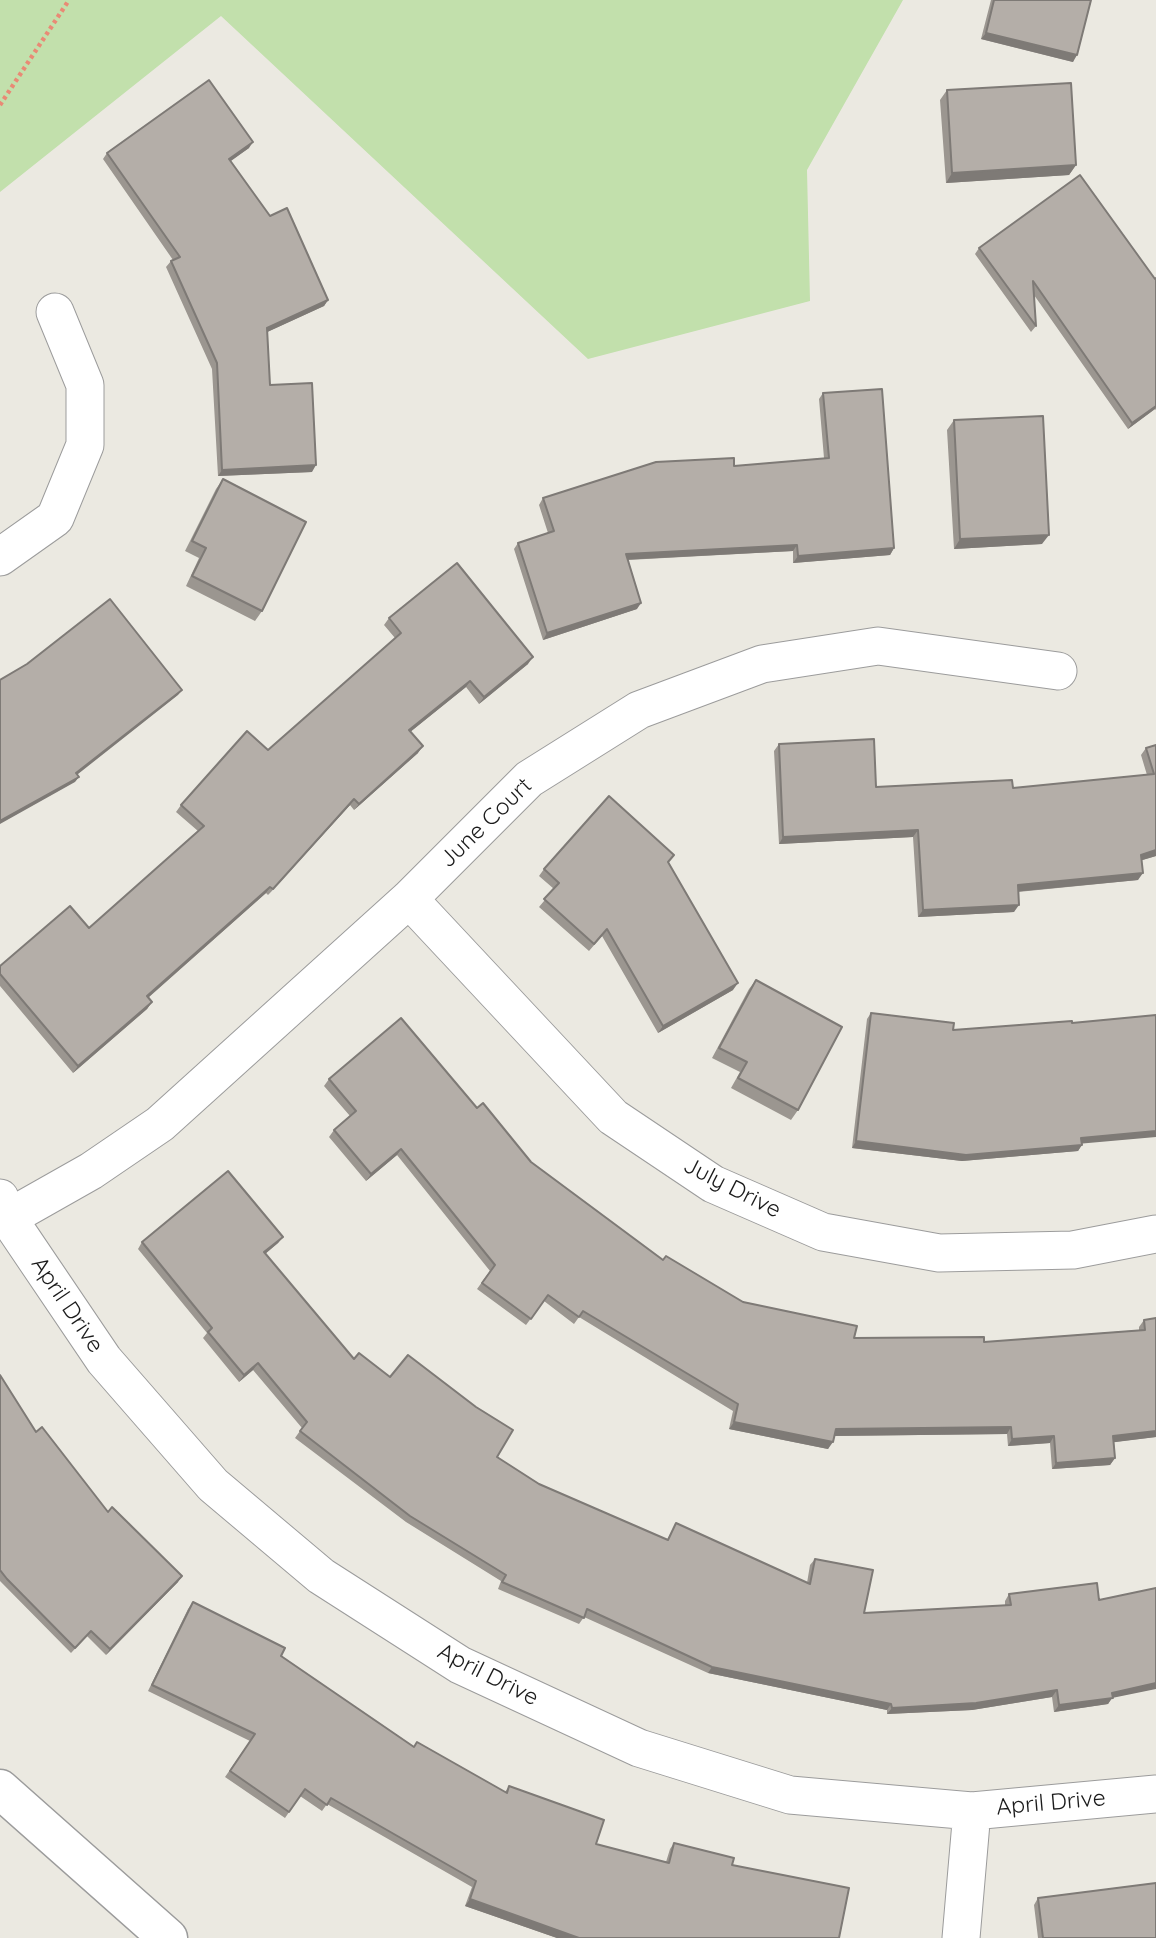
<!DOCTYPE html>
<html>
<head>
<meta charset="utf-8">
<style>
  body { margin:0 }
  canvas { display:block; background:#ebe9e1 }
</style>
</head>
<body>
<canvas width="1156" height="1938"></canvas>
<script>
const g = document.querySelector('canvas').getContext('2d');
g.lineJoin = 'round';
function fill(path, color) { g.fillStyle = color; g.fill(path, 'evenodd'); }
function strokePath(path, color, width, dash) { g.strokeStyle = color; g.lineWidth = width; g.lineCap = dash ? 'butt' : 'round'; g.setLineDash(dash || []); g.stroke(path); }
function write(font, color, halo, rows, align = 'center') {
  g.font = font + ' Quicksand,sans-serif'; g.lineWidth = 5; g.setLineDash([]); g.textBaseline = 'middle'; g.strokeStyle = halo; g.fillStyle = color; for (const [text, x, y, turn = 0] of rows) {
    g.save(); g.translate(x, y); g.rotate((+turn || 0) * Math.PI / 180); g.textAlign = isNaN(turn) ? turn : align; if (halo) g.strokeText(text, 0, 0); g.fillText(text, 0, 0); g.restore();
  }
}
const grass = new Path2D(`
  M 0,0 L 903,0 L 807,170 L 810,301 L 588,359 L 221,16 L 0,192 Z`);
const path = new Path2D(`
  M 0,105 L 69,0`);
const minor = new Path2D(`
  M 0,557 L 55,518 L 85,445 L 85,385 L 55,312
  M 409,899 L 613,1117 L 713,1184 L 823,1232 L 939,1253 L 1073,1250 L 1156,1234
  M 0,1198 L 8,1218 L 104,1360 L 213,1485 L 321,1576 L 460,1665 L 639,1748 L 790,1795 L 972,1811 L 1156,1794
  M 8,1218 L 91,1171 L 160,1124 L 409,899 L 529,779 L 639,710 L 762,664 L 878,646 L 1058,671
  M 961,1938 L 972,1811`);
const tertiary = new Path2D(`
  M 0,1789 L 168,1938`);
const wall = new Path2D(`
  M 991,0 L 1091,0 L 1073,62 L 981,39 Z
  M 947,90 L 1076,165 L 1069,175 L 946,183 L 940,100 Z
  M 249,148 L 230,161 L 328,300 L 324,306 L 267,332 L 270,385 L 312,472 L 218,476 L 212,369 L 166,267 L 171,261 L 173,260 L 103,159 L 107,153 Z
  M 979,248 L 1156,278 L 1156,410 L 1155,409 L 1128,429 L 1034,295 L 1036,326 L 1031,332 L 975,254 Z
  M 823,393 L 894,548 L 890,555 L 793,563 L 793,551 L 628,560 L 637,609 L 543,640 L 514,549 L 518,543 L 548,533 L 539,505 L 543,498 L 734,466 L 824,458 L 819,399 Z
  M 954,420 L 1042,544 L 954,549 L 947,430 Z
  M 223,479 L 262,611 L 255,621 L 186,586 L 199,558 L 185,551 L 216,489 Z
  M 389,618 L 528,664 L 479,704 L 466,687 L 410,732 L 418,753 L 354,810 L 350,805 L 268,895 L 266,893 L 148,998 L 152,1002 L 147,1009 L 73,1073 L 0,986 L 0,966 L 89,928 L 198,831 L 176,812 L 181,805 L 268,750 L 395,638 L 384,625 Z
  M 779,744 L 876,787 L 1013,788 L 1147,775 L 1141,755 L 1146,748 L 1156,745 L 1156,856 L 1142,860 L 1138,880 L 1018,892 L 1014,912 L 918,917 L 913,837 L 779,844 L 774,751 Z
  M 668,863 L 733,990 L 658,1033 L 602,936 L 589,951 L 539,907 L 554,889 L 539,876 L 544,869 Z
  M 756,980 L 798,1110 L 791,1120 L 731,1088 L 740,1072 L 712,1058 L 749,989 Z
  M 871,1013 L 1082,1144 L 1078,1151 L 962,1161 L 852,1148 L 867,1019 Z
  M 329,1079 L 477,1108 L 531,1162 L 663,1260 L 743,1302 L 854,1338 L 984,1342 L 1139,1330 L 1139,1327 L 1144,1320 L 1156,1318 L 1156,1437 L 1114,1442 L 1115,1458 L 1110,1465 L 1052,1469 L 1050,1443 L 1008,1446 L 1007,1434 L 834,1436 L 828,1449 L 729,1429 L 733,1411 L 579,1317 L 574,1324 L 544,1301 L 526,1325 L 477,1289 L 490,1271 L 397,1155 L 366,1181 L 329,1137 L 334,1130 L 350,1116 L 324,1086 Z
  M 283,1237 L 278,1243 L 265,1254 L 354,1359 L 497,1457 L 539,1484 L 667,1540 L 676,1523 L 807,1583 L 810,1565 L 815,1559 L 864,1613 L 1005,1606 L 1005,1601 L 1009,1594 L 1112,1698 L 1108,1704 L 1054,1712 L 1052,1697 L 972,1710 L 887,1714 L 887,1710 L 708,1673 L 584,1617 L 579,1624 L 498,1589 L 501,1581 L 406,1522 L 295,1438 L 302,1428 L 253,1370 L 239,1382 L 203,1338 L 207,1333 L 138,1249 L 142,1242 Z
  M 0,1375 L 36,1432 L 108,1512 L 178,1582 L 106,1655 L 87,1636 L 71,1653 L 0,1581 Z
  M 193,1602 L 281,1656 L 413,1747 L 417,1742 L 505,1792 L 509,1786 L 596,1844 L 666,1862 L 670,1849 L 674,1843 L 732,1865 L 839,1938 L 557,1938 L 465,1906 L 472,1887 L 327,1804 L 322,1811 L 300,1796 L 285,1818 L 225,1777 L 250,1741 L 148,1691 L 188,1609 Z
  M 1038,1898 L 1156,1938 L 1038,1938 L 1034,1905 Z`);
const shadedWall = new Path2D(`
  M 986,33 L 1077,55 L 1073,62 L 981,39 Z
  M 253,142 L 249,148 L 224,166 L 229,159 Z
  M 1076,165 L 1069,175 L 946,183 L 952,173 Z
  M 328,300 L 324,306 L 263,334 L 267,328 Z
  M 1156,406 L 1155,409 L 1128,429 L 1132,423 Z
  M 316,465 L 312,472 L 218,476 L 222,470 Z
  M 1049,535 L 1042,544 L 954,549 L 960,539 Z
  M 797,545 L 793,551 L 621,560 L 626,554 Z
  M 894,548 L 890,555 L 793,563 L 798,556 Z
  M 641,603 L 637,609 L 543,640 L 547,633 Z
  M 533,657 L 528,664 L 479,704 L 484,697 Z
  M 470,681 L 466,687 L 404,737 L 409,730 Z
  M 182,690 L 178,695 L 73,778 L 76,773 Z
  M 423,746 L 418,753 L 354,810 L 359,804 Z
  M 79,777 L 75,782 L 0,824 L 0,821 Z
  M 354,799 L 350,805 L 268,895 L 273,889 Z
  M 918,830 L 913,837 L 779,844 L 783,837 Z
  M 1156,850 L 1156,856 L 1136,862 L 1141,855 Z
  M 1143,873 L 1138,880 L 1013,892 L 1018,885 Z
  M 270,887 L 266,893 L 142,1003 L 147,996 Z
  M 1019,905 L 1014,912 L 918,917 L 923,910 Z
  M 738,983 L 733,990 L 658,1033 L 663,1026 Z
  M 152,1002 L 147,1009 L 73,1073 L 78,1066 Z
  M 1156,1131 L 1156,1137 L 1077,1144 L 1081,1138 Z
  M 856,1141 L 1082,1145 L 1078,1151 L 962,1161 L 852,1148 Z
  M 401,1149 L 397,1155 L 366,1181 L 371,1174 Z
  M 283,1237 L 278,1243 L 259,1259 L 264,1252 Z
  M 258,1363 L 253,1370 L 239,1382 L 244,1375 Z
  M 734,1422 L 833,1442 L 828,1449 L 729,1429 Z
  M 1011,1427 L 1007,1434 L 831,1436 L 836,1429 Z
  M 1156,1431 L 1156,1437 L 1108,1443 L 1113,1436 Z
  M 1054,1436 L 1050,1443 L 1008,1446 L 1012,1439 Z
  M 1115,1458 L 1110,1465 L 1052,1469 L 1056,1463 Z
  M 182,1576 L 178,1582 L 106,1655 L 110,1649 Z
  M 712,1667 L 891,1704 L 887,1710 L 708,1673 Z
  M 1156,1683 L 1156,1689 L 1112,1698 L 1108,1704 L 1054,1712 L 1059,1705 Z
  M 1057,1690 L 1052,1697 L 972,1710 L 887,1714 L 892,1708 Z
  M 470,1899 L 579,1938 L 557,1938 L 465,1906 Z`);
const building = new Path2D(`
  M 994,0 L 1091,0 L 1077,55 L 986,33 Z
  M 209,80 L 253,142 L 229,159 L 270,216 L 287,208 L 328,300 L 267,328 L 270,385 L 312,383 L 316,465 L 222,470 L 217,363 L 171,261 L 180,257 L 107,153 Z
  M 1071,83 L 1076,165 L 952,173 L 947,90 Z
  M 1080,175 L 1155,279 L 1156,278 L 1156,406 L 1132,423 L 1033,281 L 1036,326 L 979,248 Z
  M 882,389 L 894,548 L 798,556 L 797,545 L 626,554 L 641,603 L 547,633 L 518,543 L 554,531 L 543,498 L 656,462 L 734,458 L 734,466 L 829,458 L 823,393 Z
  M 1043,416 L 1049,535 L 960,539 L 954,420 Z
  M 223,479 L 306,522 L 262,611 L 192,576 L 206,548 L 192,541 Z
  M 457,563 L 533,657 L 484,697 L 470,681 L 409,730 L 423,746 L 359,804 L 354,799 L 273,889 L 270,887 L 147,996 L 152,1002 L 78,1066 L 0,974 L 0,966 L 70,906 L 89,928 L 204,826 L 181,805 L 247,731 L 268,750 L 401,633 L 389,618 Z
  M 110,599 L 182,690 L 76,773 L 79,777 L 0,821 L 0,680 L 27,664 Z
  M 874,739 L 876,787 L 1012,780 L 1013,788 L 1154,774 L 1146,748 L 1156,745 L 1156,850 L 1141,855 L 1143,873 L 1018,885 L 1019,905 L 923,910 L 918,830 L 783,837 L 779,744 Z
  M 609,796 L 674,855 L 668,862 L 738,983 L 663,1026 L 607,929 L 594,944 L 544,899 L 559,883 L 544,869 Z
  M 756,980 L 842,1027 L 798,1110 L 738,1078 L 747,1062 L 719,1048 Z
  M 871,1013 L 954,1023 L 953,1030 L 1072,1021 L 1072,1023 L 1156,1015 L 1156,1131 L 1081,1138 L 1082,1145 L 966,1155 L 856,1141 Z
  M 401,1018 L 477,1108 L 483,1103 L 531,1162 L 663,1260 L 666,1256 L 743,1302 L 857,1326 L 854,1338 L 984,1337 L 984,1342 L 1145,1330 L 1144,1320 L 1156,1318 L 1156,1431 L 1113,1436 L 1115,1458 L 1056,1463 L 1054,1436 L 1012,1439 L 1011,1427 L 836,1429 L 833,1442 L 734,1422 L 738,1404 L 583,1311 L 579,1317 L 548,1295 L 531,1319 L 482,1283 L 495,1265 L 401,1149 L 371,1174 L 334,1130 L 356,1111 L 329,1079 Z
  M 228,1171 L 283,1237 L 264,1252 L 354,1359 L 359,1353 L 390,1377 L 408,1355 L 476,1407 L 513,1430 L 497,1457 L 539,1484 L 668,1540 L 676,1523 L 810,1584 L 815,1559 L 873,1570 L 864,1613 L 1011,1605 L 1009,1594 L 1097,1583 L 1099,1600 L 1156,1588 L 1156,1683 L 1112,1693 L 1113,1698 L 1059,1705 L 1057,1690 L 976,1703 L 892,1708 L 891,1704 L 712,1667 L 587,1609 L 584,1618 L 502,1582 L 506,1575 L 410,1516 L 300,1431 L 307,1422 L 258,1363 L 244,1375 L 208,1332 L 212,1328 L 142,1242 Z
  M 0,1375 L 36,1432 L 42,1427 L 108,1512 L 112,1507 L 182,1576 L 110,1649 L 91,1631 L 75,1648 L 7,1579 L 0,1570 Z
  M 193,1602 L 285,1648 L 281,1656 L 414,1747 L 417,1742 L 507,1793 L 509,1786 L 604,1820 L 596,1844 L 669,1863 L 674,1843 L 734,1858 L 732,1865 L 849,1888 L 839,1938 L 579,1938 L 470,1899 L 476,1881 L 331,1798 L 327,1805 L 305,1789 L 289,1812 L 230,1771 L 255,1734 L 152,1685 Z
  M 1156,1883 L 1156,1938 L 1043,1938 L 1038,1898 Z`);
const streetNames = [
  ["June Court",486,823,-44],
  ["July Drive",732,1188,27],
  ["April Drive",67,1305,56],
  ["April Drive",488,1675,27],
  ["April Drive",1051,1803,-5]
];
fill(grass, '#c2e0ac');
strokePath(minor, '#9c9c9c', 39);
strokePath(tertiary, '#9c9c9c', 41);
strokePath(path, '#e98a75', 4.5, [3.5, 3.5]);
strokePath(minor, '#fff', 37);
strokePath(tertiary, '#fff', 38);
fill(wall, '#9b9690');
fill(shadedWall, '#7e7a76');
fill(building, '#b4aea8');
strokePath(building, '#7e7a76', 2);
write('23px', '#1b1b1b', '#fff', streetNames);
</script>
</body>
</html>
